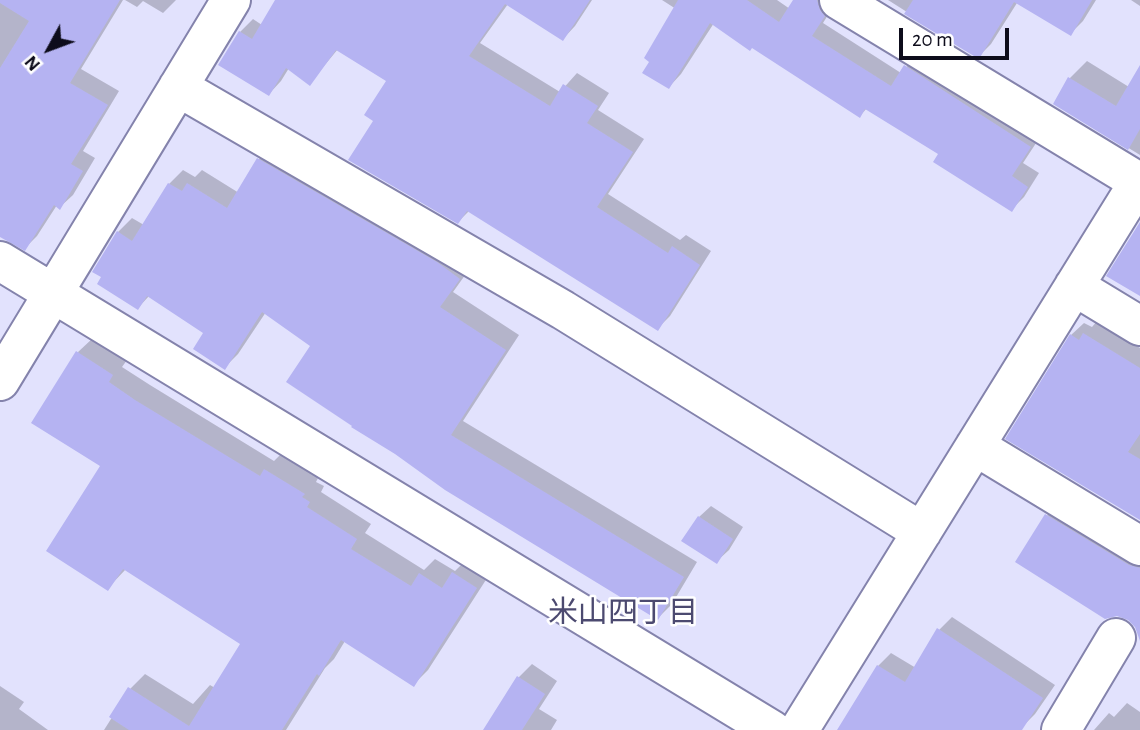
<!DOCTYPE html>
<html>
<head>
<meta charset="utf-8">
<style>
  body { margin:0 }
  #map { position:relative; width:1140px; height:730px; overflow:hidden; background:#e2e2fd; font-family:"Alegreya Sans",sans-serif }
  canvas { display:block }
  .north { position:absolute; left:14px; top:14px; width:70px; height:70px; -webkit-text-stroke:5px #fff; paint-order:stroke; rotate:229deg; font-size:19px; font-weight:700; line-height:28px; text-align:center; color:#0d0c1b }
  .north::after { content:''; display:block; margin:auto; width:24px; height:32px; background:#0d0c1b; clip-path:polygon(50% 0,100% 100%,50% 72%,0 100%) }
  .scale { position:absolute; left:899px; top:28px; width:110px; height:32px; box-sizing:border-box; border:4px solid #0d0c1b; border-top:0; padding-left:9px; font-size:21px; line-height:24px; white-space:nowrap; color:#0d0c1b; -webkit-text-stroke:5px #fff; paint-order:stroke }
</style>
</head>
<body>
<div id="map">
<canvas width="1140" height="730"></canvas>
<div class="north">N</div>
<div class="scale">20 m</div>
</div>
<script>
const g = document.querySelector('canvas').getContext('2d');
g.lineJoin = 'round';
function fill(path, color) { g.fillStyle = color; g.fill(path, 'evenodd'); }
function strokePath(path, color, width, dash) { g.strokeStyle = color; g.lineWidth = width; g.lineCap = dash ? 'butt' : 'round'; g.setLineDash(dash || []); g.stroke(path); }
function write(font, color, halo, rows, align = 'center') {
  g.font = font + ' "Alegreya Sans","Noto Sans JP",sans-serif'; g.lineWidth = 5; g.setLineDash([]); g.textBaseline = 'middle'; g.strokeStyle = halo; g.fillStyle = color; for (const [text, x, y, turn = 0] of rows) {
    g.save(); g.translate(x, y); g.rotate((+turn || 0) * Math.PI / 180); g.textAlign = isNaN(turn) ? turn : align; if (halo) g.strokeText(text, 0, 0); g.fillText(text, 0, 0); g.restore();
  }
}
const shadow = new Path2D(`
  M 0,0 L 123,0 L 81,69 L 119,91 L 83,151 L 95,158 L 73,195 L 60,207 L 57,205 L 37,236 L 25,248 L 0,234 Z
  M 125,0 L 176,0 L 163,13 L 143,1 L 137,7 Z
  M 277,0 L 592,0 L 575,26 L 563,39 L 508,4 L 480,43 L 560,92 L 577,73 L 609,93 L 598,110 L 644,139 L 608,194 L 680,240 L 686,235 L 711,251 L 670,316 L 657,329 L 470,210 L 458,222 L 375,121 L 388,80 L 338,49 L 310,83 L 289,68 L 281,81 L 269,94 L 240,32 L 253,19 L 262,25 Z
  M 662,0 L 777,0 L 790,9 L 796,0 L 834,0 L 836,2 L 823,23 L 901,73 L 918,54 L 1042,134 L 1023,163 L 1039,173 L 1024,197 L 1011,210 L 940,154 L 867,108 L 860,116 L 714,23 L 681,74 L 669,87 L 676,9 Z
  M 888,0 L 1096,0 L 1083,21 L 1071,33 L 1017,3 L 991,44 L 978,57 Z
  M 1131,0 L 1140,0 L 1140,6 Z
  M 1087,61 L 1129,87 L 1140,75 L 1140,155 L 1055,103 L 1070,78 Z
  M 273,145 L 473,264 L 453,292 L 519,335 L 463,421 L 697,562 L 672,604 L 658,618 L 313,345 L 266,312 L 238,354 L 224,368 L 205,333 L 149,296 L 138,308 L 103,277 L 118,232 L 132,218 L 144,225 L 169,184 L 183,170 L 195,177 L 202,170 L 239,193 L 259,159 Z
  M 1097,321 L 1140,348 L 1140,518 L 1071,335 L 1084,323 L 1092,327 Z
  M 93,338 L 127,360 L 122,367 L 150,385 L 274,461 L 280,455 L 318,478 L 316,482 L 324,486 L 321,492 L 371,524 L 365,533 L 424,570 L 435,559 L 455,571 L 468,558 L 491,572 L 428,670 L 413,685 L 345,641 L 334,659 L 325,668 L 286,730 L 104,730 L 130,689 L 145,674 L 193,704 L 210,685 L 215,688 L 242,643 L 126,569 L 108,588 L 103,465 L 78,352 Z
  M 1060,502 L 1140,551 L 1140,639 L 1137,627 L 1047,515 Z
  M 711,506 L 743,527 L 729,550 L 717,561 L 699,517 Z
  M 952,617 L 1055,685 L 1035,714 L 1022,727 L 1006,730 L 840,729 L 878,666 L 891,653 L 916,668 L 939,630 Z
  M 532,664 L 557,681 L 539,709 L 557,720 L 551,730 L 485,730 L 519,677 Z
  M 0,686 L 24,702 L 19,709 L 48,730 L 0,730 Z
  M 1127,703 L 1140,712 L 1140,730 L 1094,730 L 1109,713 L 1114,717 Z`);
const building = new Path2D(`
  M 0,0 L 120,0 L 70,83 L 108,105 L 71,164 L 83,171 L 60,210 L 54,205 L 25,251 L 0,237 L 0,68 L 29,21 L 0,3 Z
  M 275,0 L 590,0 L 563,41 L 505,4 L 469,56 L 550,106 L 563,84 L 598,106 L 587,123 L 633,152 L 597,207 L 668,253 L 672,246 L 700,265 L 658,331 L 467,211 L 458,224 L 348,160 L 373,121 L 364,115 L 386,81 L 336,50 L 310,86 L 286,68 L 269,96 L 218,65 L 239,31 L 252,39 Z
  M 678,0 L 747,0 L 779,22 L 793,0 L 817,0 L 820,10 L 825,16 L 812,36 L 891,86 L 904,65 L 1031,147 L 1012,176 L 1028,187 L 1012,212 L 933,162 L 938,154 L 865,109 L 860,118 L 752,48 L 750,51 L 710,23 L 669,89 L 642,73 L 649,62 L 644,58 Z
  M 913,0 L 1092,0 L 1071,36 L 1014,2 L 979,59 L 904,14 Z
  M 1140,65 L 1140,129 L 1128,150 L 1053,104 L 1068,77 L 1116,106 Z
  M 257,158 L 437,262 L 460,279 L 440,307 L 506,350 L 451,435 L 684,577 L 658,620 L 445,490 L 395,454 L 351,427 L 352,426 L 286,382 L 310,346 L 262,312 L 225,370 L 193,349 L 203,333 L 147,296 L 138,310 L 97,284 L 101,277 L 92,272 L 117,231 L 132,241 L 168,183 L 182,191 L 187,183 L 227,208 Z
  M 1140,222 L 1140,296 L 1106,276 Z
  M 1083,333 L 1140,368 L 1140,434 L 1128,452 L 1140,459 L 1140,520 L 1005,439 L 1070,334 L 1079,340 Z
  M 76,351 L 113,375 L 109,382 L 135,400 L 260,476 L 264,469 L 305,494 L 302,497 L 310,502 L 307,507 L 357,539 L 351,549 L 411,586 L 419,573 L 442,588 L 452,572 L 477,588 L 414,687 L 341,640 L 319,676 L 317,674 L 282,730 L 129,730 L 109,717 L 128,687 L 189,726 L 240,644 L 123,569 L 108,591 L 46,551 L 100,466 L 31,423 Z
  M 1045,514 L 1129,565 L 1140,568 L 1140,641 L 1135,627 L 1128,620 L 1117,616 L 1105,619 L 1015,562 Z
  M 698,516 L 733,539 L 717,564 L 681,541 Z
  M 937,628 L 1043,698 L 1022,730 L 837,730 L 877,665 L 905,682 Z
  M 517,676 L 545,694 L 522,730 L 483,730 Z`);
const minor = new Path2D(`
  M 839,0 L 1139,182
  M 178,87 L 563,310 L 922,532
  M 0,261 L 772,730
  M 1074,286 L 1140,326
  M 0,381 L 231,0
  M 975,446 L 1140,546
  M 799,730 L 1140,180
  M 1061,730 L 1116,638`);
const neighbourhoodNames = [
  ["米山四丁目",623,613]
];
fill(shadow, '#0003');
fill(building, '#b5b3f2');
strokePath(minor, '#8483ac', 42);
strokePath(minor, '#fff', 38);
write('30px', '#4c4a70', '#fff', neighbourhoodNames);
</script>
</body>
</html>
